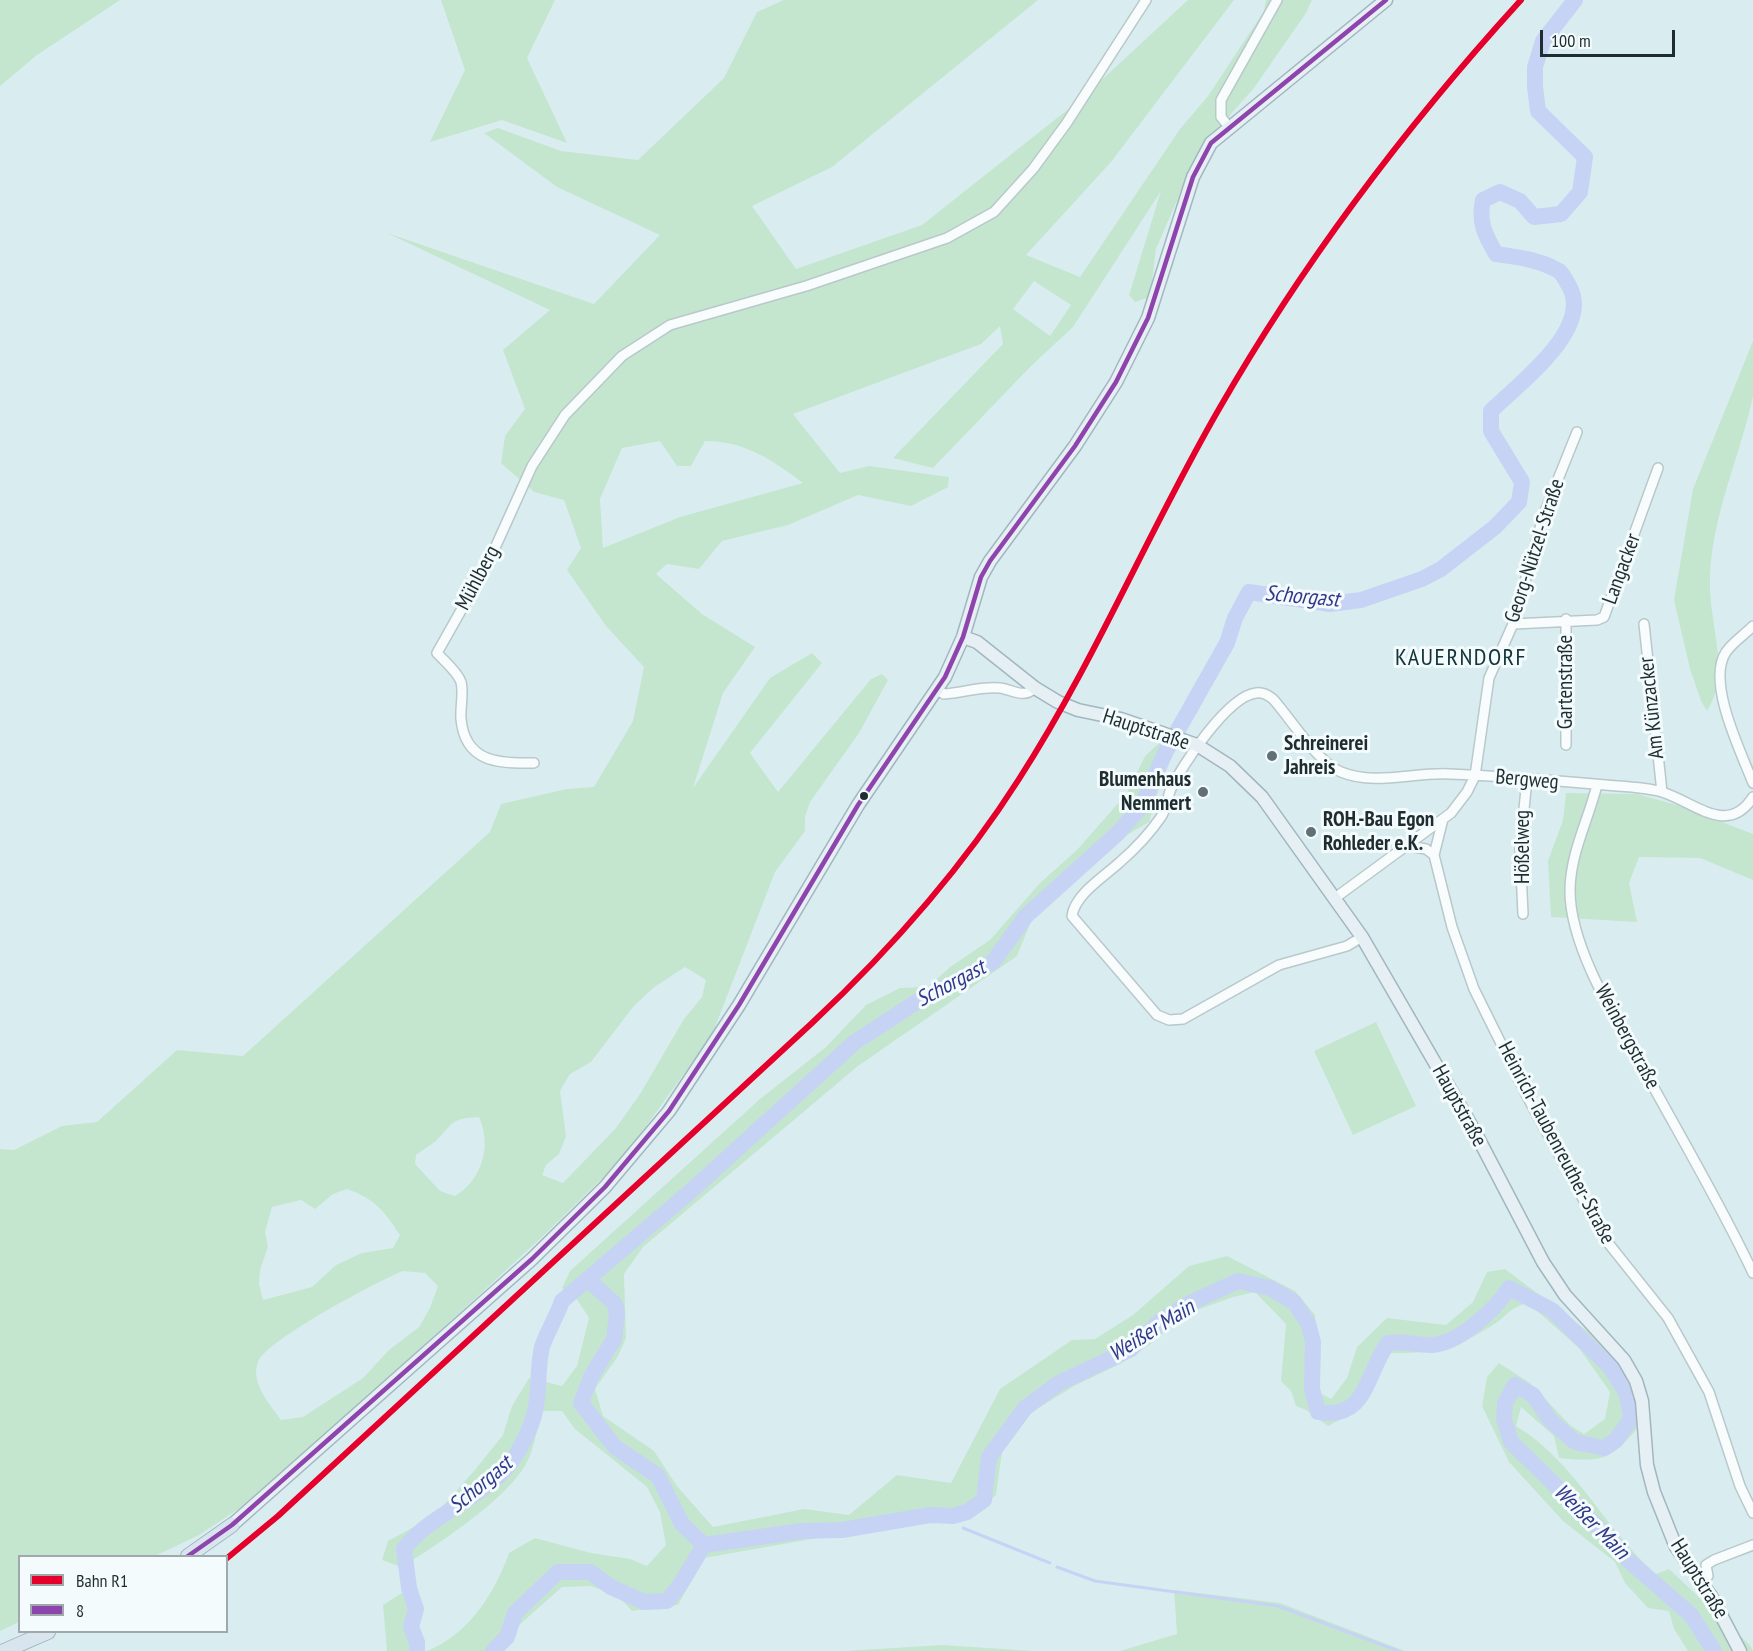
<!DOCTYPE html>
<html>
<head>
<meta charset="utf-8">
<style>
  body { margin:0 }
  #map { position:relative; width:1753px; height:1651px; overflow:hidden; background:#d9edf1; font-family:"PT Sans Narrow",sans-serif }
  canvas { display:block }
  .legend { position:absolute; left:18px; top:1555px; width:210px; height:78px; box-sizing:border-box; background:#f4fbfd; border:2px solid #9fa9ab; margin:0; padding:8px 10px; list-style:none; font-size:18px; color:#1f2d30 }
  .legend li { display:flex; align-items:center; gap:12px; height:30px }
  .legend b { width:30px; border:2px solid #9fa9ab }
  .scale { position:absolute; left:1540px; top:30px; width:135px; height:27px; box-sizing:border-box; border:3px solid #1f2d30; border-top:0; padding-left:8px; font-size:18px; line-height:21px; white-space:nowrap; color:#1f2d30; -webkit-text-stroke:4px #f4fbfd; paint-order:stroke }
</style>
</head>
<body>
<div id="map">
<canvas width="1753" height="1651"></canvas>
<ul class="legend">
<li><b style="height:8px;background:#e4002b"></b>Bahn R1</li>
<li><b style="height:8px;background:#8e44ad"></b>8</li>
</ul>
<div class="scale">100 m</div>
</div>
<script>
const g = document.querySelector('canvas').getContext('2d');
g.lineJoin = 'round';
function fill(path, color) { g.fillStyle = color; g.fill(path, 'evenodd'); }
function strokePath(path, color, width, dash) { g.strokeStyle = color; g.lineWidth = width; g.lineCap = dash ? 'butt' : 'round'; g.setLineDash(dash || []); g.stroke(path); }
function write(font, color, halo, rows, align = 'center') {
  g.font = font + ' "PT Sans Narrow",sans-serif'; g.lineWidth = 6; g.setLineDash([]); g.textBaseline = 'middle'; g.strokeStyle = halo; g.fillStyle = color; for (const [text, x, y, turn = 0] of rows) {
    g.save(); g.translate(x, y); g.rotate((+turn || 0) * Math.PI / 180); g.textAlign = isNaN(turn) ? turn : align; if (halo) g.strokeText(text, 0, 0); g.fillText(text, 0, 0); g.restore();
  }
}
const green = new Path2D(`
  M 0,0 L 120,0 L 37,55 L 0,86 Z
  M 441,0 L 555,0 L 527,58 L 567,143 L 502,120 L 430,142 L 465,70 Z
  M 784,0 L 1038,0 L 832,167 L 752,206 L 796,269 L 922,225 L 1081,99 L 1188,0 L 1234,0 L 1111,162 L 1026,255 L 1080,277 L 1180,129 L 1208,96 L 1264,11 L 1266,0 L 1312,0 L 1306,13 L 1254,88 L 1199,150 L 1156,249 L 1150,297 L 1135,302 L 1129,295 L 1161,191 L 1073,327 L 1032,365 L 933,468 L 893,458 L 1003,344 L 1000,326 L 981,344 L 793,414 L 840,473 L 869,466 L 949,477 L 948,487 L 911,506 L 858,495 L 788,525 L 722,541 L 699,569 L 667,564 L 656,574 L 702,614 L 755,647 L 723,693 L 693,788 L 770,678 L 812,653 L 822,663 L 750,753 L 778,792 L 871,679 L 882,674 L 888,680 L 859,733 L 810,802 L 805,817 L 805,831 L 775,872 L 712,1035 L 623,1158 L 542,1237 L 380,1386 L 243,1506 L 199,1535 L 155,1556 L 20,1556 L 19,1622 L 0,1631 L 0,1149 L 14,1150 L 62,1126 L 97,1122 L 177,1050 L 243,1056 L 490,832 L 501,804 L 567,789 L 594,787 L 633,721 L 644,667 L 606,626 L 567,570 L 581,548 L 564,500 L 534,492 L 501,463 L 505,436 L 525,409 L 503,350 L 550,310 L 387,233 L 594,304 L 660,235 L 557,187 L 484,133 L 498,128 L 561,151 L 638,160 L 724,78 L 757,12 ZM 1034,281 L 1071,305 L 1050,336 L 1013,309 ZM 660,441 L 677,466 L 691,466 L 705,441 C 745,441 772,460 803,483 L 680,517 L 603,548 L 600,499 L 622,448 ZM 685,967 L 706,980 L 702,997 L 684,1019 L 640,1094 L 616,1128 L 563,1183 L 542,1175 L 546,1165 L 559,1154 L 566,1136 L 560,1091 L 570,1074 L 591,1062 L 633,1007 L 653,988 ZM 479,1117 C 492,1146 482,1180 455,1196 L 440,1191 L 415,1164 L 416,1155 C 422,1150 430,1146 436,1141 C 455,1122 449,1119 479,1117 ZM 347,1189 C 375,1199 384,1211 400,1235 L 393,1248 L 362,1253 L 336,1265 L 312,1287 L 263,1300 L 259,1284 L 260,1270 L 268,1247 L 265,1232 L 272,1207 L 301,1200 L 315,1209 L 333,1194 ZM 403,1271 L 425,1273 L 438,1286 L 430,1308 L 419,1327 L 389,1350 L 363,1378 L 303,1417 L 281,1420 C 270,1404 250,1383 258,1362 C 266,1340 378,1281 403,1271 Z
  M 1753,341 C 1753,358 1753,379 1753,396 C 1740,458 1709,521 1710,586 C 1710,626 1731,675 1707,711 L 1701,701 L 1690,669 L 1674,600 L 1693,489 Z
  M 1168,735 L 1180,741 L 1170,752 L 1149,822 L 1113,843 L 1083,874 L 1066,882 L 1034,914 L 1017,956 L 858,1066 L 643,1247 L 624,1274 L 626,1338 L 618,1356 L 595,1389 L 603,1416 L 654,1451 L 677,1486 L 713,1527 L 804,1509 L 849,1515 L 897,1475 L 951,1483 L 1000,1389 L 1072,1340 L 1095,1339 L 1133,1315 L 1189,1266 L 1227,1256 L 1295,1291 L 1315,1315 L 1318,1392 L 1331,1399 L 1347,1378 L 1357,1347 L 1387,1318 L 1446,1325 L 1473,1302 L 1487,1272 L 1505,1269 L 1606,1345 L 1634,1385 L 1647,1418 C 1613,1455 1612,1464 1559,1458 L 1554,1436 L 1521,1407 L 1516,1426 C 1575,1461 1605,1530 1656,1574 L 1669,1569 L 1750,1645 L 1753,1651 L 1688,1651 L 1674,1629 L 1669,1611 L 1648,1608 L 1625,1583 L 1615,1562 L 1563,1521 L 1509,1462 L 1482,1406 L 1487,1377 L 1499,1363 L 1530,1383 L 1571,1426 L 1584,1434 L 1605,1419 L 1610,1392 L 1579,1348 L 1528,1303 C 1508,1308 1509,1315 1493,1325 C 1457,1348 1433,1354 1391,1353 L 1358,1410 L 1328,1426 L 1306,1410 L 1296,1406 L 1291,1391 L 1281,1381 L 1286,1324 L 1255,1292 L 1233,1297 L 1183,1315 L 1152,1343 L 1120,1364 L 1074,1386 L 1032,1412 L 1002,1452 L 996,1495 L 968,1518 L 880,1527 L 704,1558 L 678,1605 L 632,1611 L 618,1596 L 591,1586 L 562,1587 L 490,1651 L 427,1651 C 468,1635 495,1593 509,1553 L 535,1538 L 591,1553 L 630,1559 L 647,1566 L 666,1545 L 660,1512 L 647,1487 L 575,1429 L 562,1411 L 542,1411 C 537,1427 535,1445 528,1460 C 512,1496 435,1547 401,1567 L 382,1560 L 388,1541 L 434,1516 L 474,1471 L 503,1435 L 512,1406 L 529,1378 L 562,1386 L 577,1366 L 589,1318 L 576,1298 L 562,1288 L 570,1271 L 760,1099 L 826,1047 L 866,1005 L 900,988 L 928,987 L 950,967 L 990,940 L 1040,883 L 1077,850 L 1127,793 L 1145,756 Z
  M 1566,793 L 1637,794 L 1684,807 L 1753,834 L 1753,880 L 1700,858 L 1639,857 L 1629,883 L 1637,922 L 1551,917 L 1548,861 L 1563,820 Z
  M 1376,1022 L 1416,1106 L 1353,1135 L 1314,1051 Z
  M 408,1589 L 410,1651 L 387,1651 L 383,1605 Z
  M 1174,1590 L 1280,1603 L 1405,1651 L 1120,1651 L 1177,1634 Z
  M 942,1645 L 1033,1651 L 845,1651 Z`);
const stream = new Path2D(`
  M 963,1528 L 1050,1563
  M 1057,1567 L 1095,1581 L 1278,1606 L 1398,1651`);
const river = new Path2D(`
  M 587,1279 L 615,1304 L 617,1313 L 614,1339 L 591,1377 L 581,1403 L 615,1447 L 658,1476 L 682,1524 L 704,1545
  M 417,1651 L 417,1642 L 411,1627 L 416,1609 L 409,1588 L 404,1549 C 429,1516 471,1503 501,1474 C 515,1461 531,1430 535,1411 C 540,1390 537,1368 542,1347 C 546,1334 557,1316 562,1301 L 692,1190 L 855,1042 L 918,1001 L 993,962 L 1026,916 L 1118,833 L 1141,807 L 1166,751 L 1227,643 L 1235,618 L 1249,592 L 1330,604 L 1361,600 L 1422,579 L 1441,569 L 1495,527 L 1519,502 L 1522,482 L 1491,431 L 1491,411 C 1518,384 1594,329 1569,286 C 1566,281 1563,274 1559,271 C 1541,260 1517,257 1496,254 C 1485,235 1478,222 1483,200 L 1500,192 L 1520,201 L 1534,217 L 1561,214 L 1580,192 L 1585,157 L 1538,111 L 1535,87 L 1535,67 L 1543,41 L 1575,0
  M 493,1651 L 507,1637 L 515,1613 L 558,1572 L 590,1572 L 611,1587 L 644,1602 L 667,1601 L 680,1585 L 704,1545 L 802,1531 L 842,1530 L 930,1515 L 953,1516 L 967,1512 L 984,1500 L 989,1457 L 1025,1408 L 1059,1383 L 1131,1349 L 1160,1321 L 1192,1302 L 1238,1281 L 1270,1288 L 1294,1302 L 1308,1323 L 1313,1342 L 1312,1389 L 1318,1412 C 1367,1421 1366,1373 1388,1343 C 1406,1341 1414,1345 1430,1345 C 1458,1345 1495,1310 1509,1288 L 1552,1310 L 1610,1367 L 1627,1394 L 1631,1419 L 1616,1440 L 1604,1448 L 1575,1442 L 1550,1420 L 1533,1395 L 1515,1385 L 1505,1403 L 1504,1419 L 1511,1442 L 1606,1535 L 1628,1560 L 1691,1615 L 1714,1651`);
const minor = new Path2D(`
  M 1230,128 L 1221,117 L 1221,100 L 1277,0
  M 1566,619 L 1566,745
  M 1513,624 L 1597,620 L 1604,617 L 1658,468
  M 1644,624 L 1662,792
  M 1753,626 C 1744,635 1733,642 1726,652 C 1706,682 1741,752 1753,783
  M 937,690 L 944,694 C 963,693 980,686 1000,688 C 1014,690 1023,699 1035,688
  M 534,763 C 498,764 465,762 461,719 C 460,708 464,693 461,682 C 457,671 445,662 437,653 L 490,559 L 532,466 L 565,415 L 622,356 L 670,325 L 806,286 L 947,238 L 994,212 L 1033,169 L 1066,124 L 1146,0
  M 1597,785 C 1588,821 1570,854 1570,891 C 1570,947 1616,1020 1643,1068 C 1680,1136 1720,1203 1753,1273
  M 1443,819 L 1434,855 L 1452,927 L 1474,989 L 1528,1098 L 1605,1239 L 1668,1318 L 1709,1392 L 1740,1486 L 1753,1513
  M 1408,846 L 1426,849 L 1434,855
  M 1335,898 L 1451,813 L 1467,792 L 1475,776 L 1489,678 L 1513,624 L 1544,514 L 1577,432
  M 1523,914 L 1520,849 L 1527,779
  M 1362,937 L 1347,946 L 1279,965 L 1183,1019 L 1169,1020 L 1157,1015 L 1072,916 C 1075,894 1105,876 1120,862 C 1135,849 1150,833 1161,817 C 1166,810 1167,800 1170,791 C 1181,766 1228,696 1256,693 C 1263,692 1268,695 1273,699 C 1291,719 1317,762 1341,772 C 1375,786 1414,772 1449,774 C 1505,776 1561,781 1617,786 C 1632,787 1648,788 1662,792 C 1694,802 1728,837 1753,797
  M 1708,1576 L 1706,1565 L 1714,1560 L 1753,1545`);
const major = new Path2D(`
  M 963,637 L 977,642 L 1035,688 L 1058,702 L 1078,710 L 1121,719 L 1197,745 L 1230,766 L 1262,797 L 1362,937 L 1475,1132 L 1543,1262 L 1565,1295 L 1624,1360 L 1636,1381 L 1642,1401 L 1647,1465 L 1654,1492 L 1676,1547 L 1711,1596 L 1740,1651
  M 232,1525 L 532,1259 L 605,1187 L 669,1111 L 739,1005 L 858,805 L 945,677 L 963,637 L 981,577 L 990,561 L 1075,446 L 1116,382 L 1148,318 L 1193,177 L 1211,143 L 1386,0`);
const highway = new Path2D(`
  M 188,1556 L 232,1525
  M 4,1651 L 48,1632`);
const bus1 = new Path2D(`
  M 188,1556 L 232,1525 L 532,1259 L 605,1187 L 669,1111 L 739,1005 L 858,805 L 945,677 L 963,637 L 981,577 L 990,561 L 1075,446 L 1116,382 L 1148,318 L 1193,177 L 1211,143 L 1386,0`);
const rail1 = new Path2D(`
  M 226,1559 L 278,1516 L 812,1023 C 890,950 961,870 1019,779 C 1095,661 1149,530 1219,409 C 1304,261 1407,125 1521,0`);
const markers = [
  [1272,756,6,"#607074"],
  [1203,792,6,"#607074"],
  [864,796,5,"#1f2d30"],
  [1311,832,6,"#607074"]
];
const streetNames = [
  ["Georg-Nützel-Straße",1535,551,-72],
  ["Langacker",1622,569,-70],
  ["Mühlberg",478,578,-62],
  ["Gartenstraße",1566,682,-90],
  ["Am Künzacker",1652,708,-96],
  ["Hauptstraße",1146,730,18],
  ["Bergweg",1527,780,5],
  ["Hößelweg",1523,847,-90],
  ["Weinbergstraße",1627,1037,62],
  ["Hauptstraße",1459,1106,61],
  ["Heinrich-Taubenreuther-Straße",1556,1143,62],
  ["Hauptstraße",1699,1579,58]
];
const poiNames = [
  ["Schreinerei",1284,744],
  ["Jahreis",1284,768],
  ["Blumenhaus",1191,780,"right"],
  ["Nemmert",1191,804,"right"],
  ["ROH.-Bau Egon",1323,820],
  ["Rohleder e.K.",1323,844]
];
const waterNames = [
  ["Schorgast",1302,597,5],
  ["Schorgast",951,984,-28],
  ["Weißer Main",1152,1331,-32],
  ["Schorgast",481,1485,-40],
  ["Weißer Main",1591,1522,45]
];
const quarterNames = [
  ["KAUERNDORF",1461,658]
];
fill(green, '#c4e6cf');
strokePath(stream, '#c7d3f4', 3);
strokePath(river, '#c7d3f4', 16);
strokePath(minor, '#b9c8cb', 12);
strokePath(major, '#a2b6c0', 15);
strokePath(highway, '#a2b6c0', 16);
strokePath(minor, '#f9fcfd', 9);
strokePath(major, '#e6eff4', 12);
strokePath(highway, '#d9e5ee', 14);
strokePath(bus1, '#8e44ad', 4.5);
strokePath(rail1, '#e4002b', 6);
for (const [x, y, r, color] of markers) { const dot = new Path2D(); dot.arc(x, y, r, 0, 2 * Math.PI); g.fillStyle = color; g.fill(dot); strokePath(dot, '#f4fbfd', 2); }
write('21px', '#1f2d30', '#f4fbfd', streetNames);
write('bold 21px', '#1f2d30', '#f4fbfd', poiNames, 'left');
write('italic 22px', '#33378a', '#f4fbfd', waterNames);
g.letterSpacing = '1.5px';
write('24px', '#133439', '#f4fbfd', quarterNames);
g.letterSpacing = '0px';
</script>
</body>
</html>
